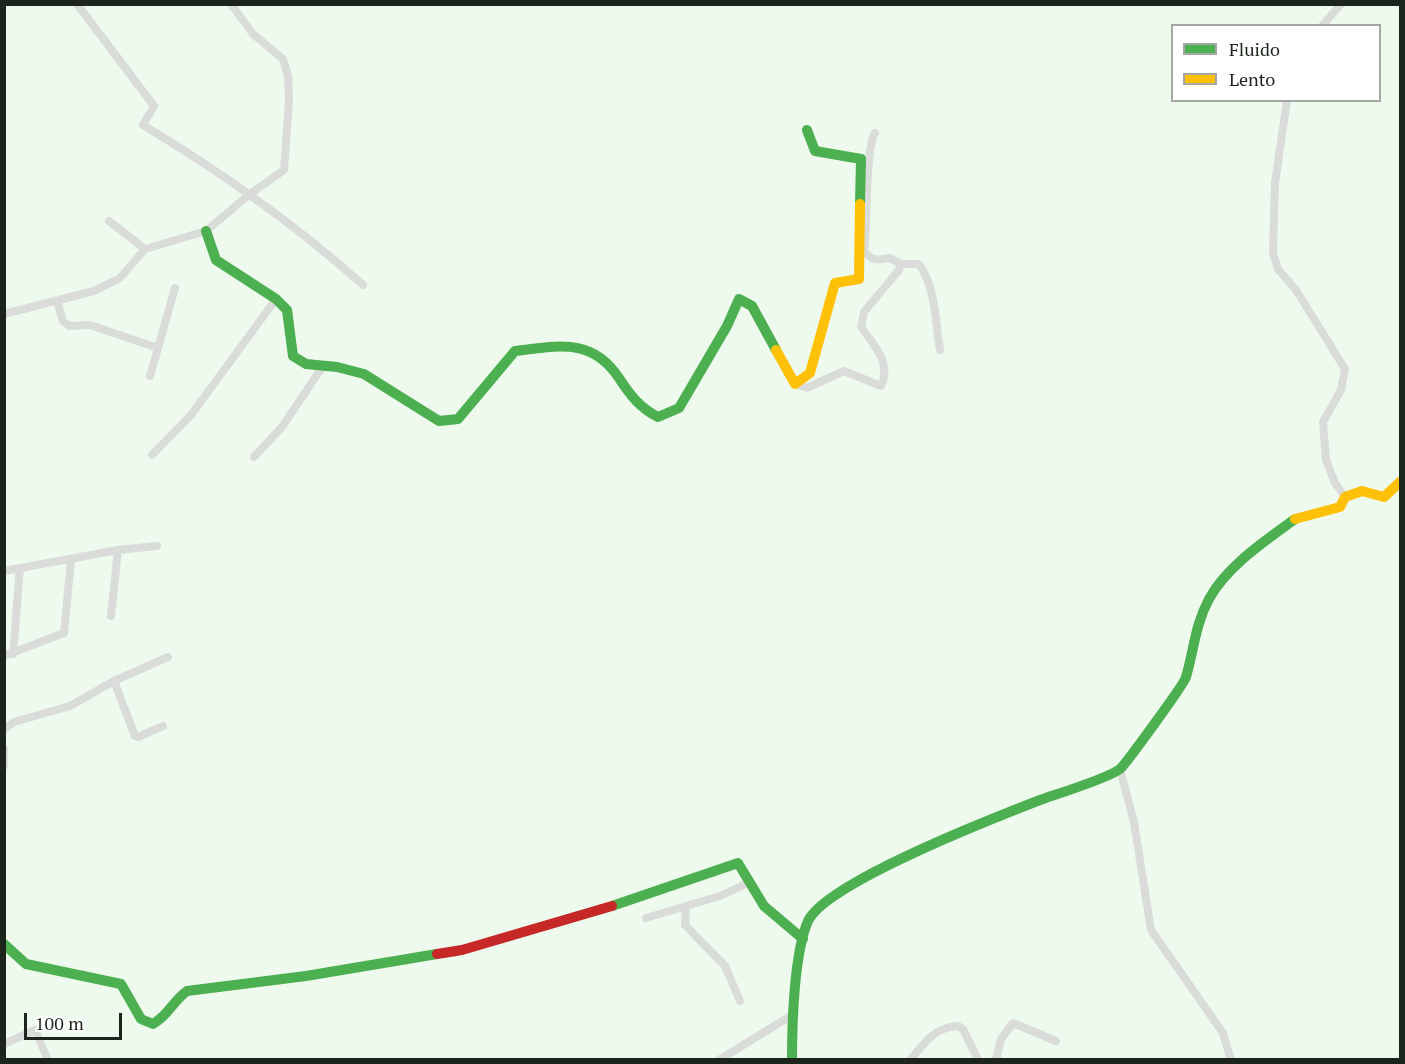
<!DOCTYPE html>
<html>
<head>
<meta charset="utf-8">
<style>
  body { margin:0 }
  #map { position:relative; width:1405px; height:1064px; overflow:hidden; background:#eefaee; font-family:"PT Serif",serif }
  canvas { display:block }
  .frame { position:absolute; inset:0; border:6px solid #1c251c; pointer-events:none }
  .legend { position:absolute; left:1171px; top:24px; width:210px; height:78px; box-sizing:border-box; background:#fff; border:2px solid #a4a8a4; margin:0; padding:8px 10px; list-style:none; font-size:18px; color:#1c251c }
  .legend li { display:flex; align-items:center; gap:12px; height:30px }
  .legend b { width:30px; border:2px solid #a4a8a4 }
  .scale { position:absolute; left:24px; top:1013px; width:98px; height:27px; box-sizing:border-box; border:3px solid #1c251c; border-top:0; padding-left:8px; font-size:18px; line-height:21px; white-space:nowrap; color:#1c251c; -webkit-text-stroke:4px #fff; paint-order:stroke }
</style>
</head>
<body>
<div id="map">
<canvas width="1405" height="1064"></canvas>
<div class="frame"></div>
<ul class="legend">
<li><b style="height:8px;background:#4caf50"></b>Fluido</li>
<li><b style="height:8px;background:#ffc107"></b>Lento</li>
</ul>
<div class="scale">100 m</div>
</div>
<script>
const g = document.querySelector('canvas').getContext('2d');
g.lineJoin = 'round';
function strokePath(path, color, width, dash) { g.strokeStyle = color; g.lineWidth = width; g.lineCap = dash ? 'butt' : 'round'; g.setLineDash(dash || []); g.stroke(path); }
const street = new Path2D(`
  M 77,4 L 154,106 L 143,125 C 221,172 295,224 363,285
  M 1322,26 L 1341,4
  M 1287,100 L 1275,183 L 1273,253 L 1278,269 L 1296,290 L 1345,369 L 1341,390 L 1323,422 L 1326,460 L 1335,483 L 1345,497
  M 109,221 L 145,249
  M 901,264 L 919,264 C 936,288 935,321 940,350
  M 57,301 L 63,321 L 69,326 L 90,325 L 158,348 L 150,376
  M 4,314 L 94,291 L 120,278 L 145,249 L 206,231 L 250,194 L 284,170 L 289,101 L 288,76 L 283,59 L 253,34 L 231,4
  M 158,348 L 175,288
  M 795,384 L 807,388 L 844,371 L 881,386 C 892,363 874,345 861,327 L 864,312 L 899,270 L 901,264 L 890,258 C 878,260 872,262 864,251 C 868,226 865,148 875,133
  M 152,455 L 191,415 L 276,299
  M 254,457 L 282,427 L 323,366
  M 4,571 L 118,550 L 157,546
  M 111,616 L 118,550
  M 13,654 L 20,568
  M 4,656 L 64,633 L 71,559
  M 114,681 L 135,736 L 138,737 L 163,726
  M 4,730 L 14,722 L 70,706 L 114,681 L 168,657
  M 4,749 L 4,766
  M 1120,769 L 1134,822 L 1151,930 L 1223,1033 L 1231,1060
  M 686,906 L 685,925 L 725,966 L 740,1001
  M 646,918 L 720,896 L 750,882
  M 4,1044 L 35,1030 L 48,1060
  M 719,1060 L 792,1015
  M 910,1060 C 924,1044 934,1027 958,1026 L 963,1029 L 978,1060
  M 996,1060 L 1001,1039 L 1013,1023 L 1056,1041`);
const fast = new Path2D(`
  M 807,130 L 815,151 L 861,159 L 860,204
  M 206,231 L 216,260 L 276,299 L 287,310 L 293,356 L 306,364 L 337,367 L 364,374 L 439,421 L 458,419 L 515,351 C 558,346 592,337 619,378 C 630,395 640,408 658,417 L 679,408 L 727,326 L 739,299 L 752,306 L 776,350
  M 612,906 L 738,863 L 764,906 L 803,939
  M 4,944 L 26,964 L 121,984 L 141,1019 L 153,1024 C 169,1015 172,1002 187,991 L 306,976 L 437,954
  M 792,1060 C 792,1024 794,953 808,921 C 826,883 996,817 1040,800 C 1057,794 1109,778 1120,769 C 1125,765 1185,683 1186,677 C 1194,650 1195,625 1209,599 C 1227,566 1265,541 1295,519`);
const slow = new Path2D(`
  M 776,350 L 795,384 L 810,373 L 835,283 L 859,279 L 860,204
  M 1295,519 L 1340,507 L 1345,497 L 1362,491 L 1384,497 L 1400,482`);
const jam = new Path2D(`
  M 437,954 L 462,950 L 612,906`);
strokePath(street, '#dadcda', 8);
strokePath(fast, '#4caf50', 10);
strokePath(slow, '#ffc107', 10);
strokePath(jam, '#c62828', 10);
</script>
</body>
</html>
